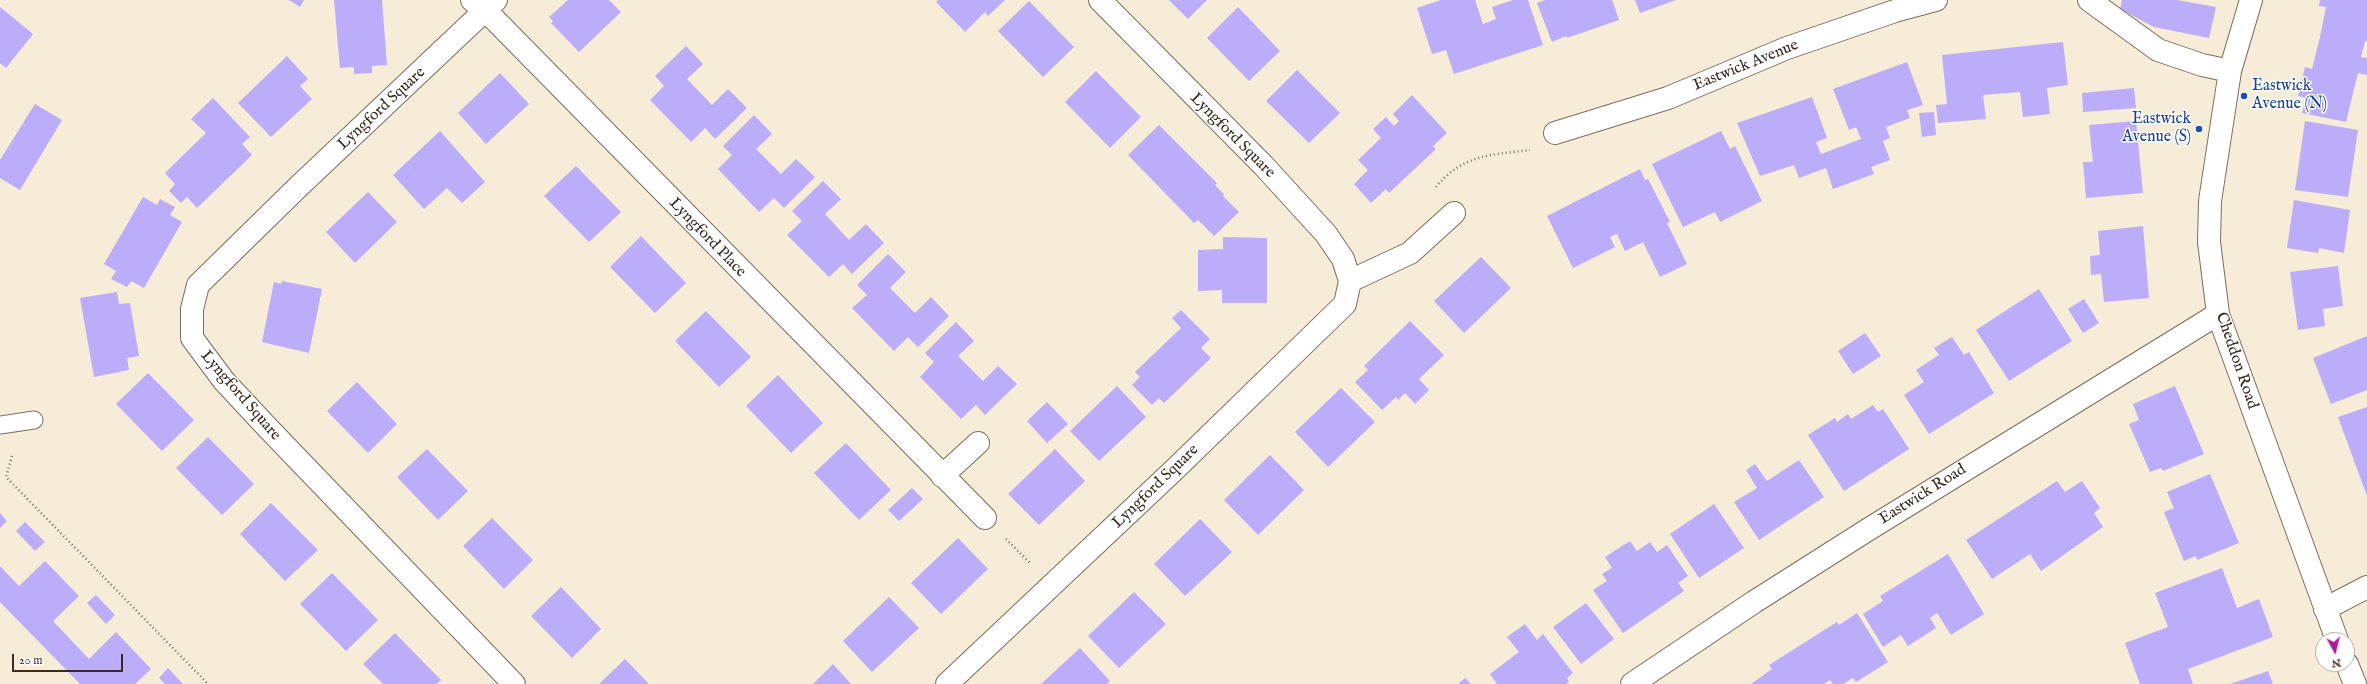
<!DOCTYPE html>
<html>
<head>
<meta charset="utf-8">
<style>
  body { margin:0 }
  #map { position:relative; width:2367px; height:684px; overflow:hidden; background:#f6ecd8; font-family:"IM FELL English",serif }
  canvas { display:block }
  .north { position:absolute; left:2315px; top:632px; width:40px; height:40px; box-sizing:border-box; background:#fff; border:1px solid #b1aaa5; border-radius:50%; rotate:173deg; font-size:11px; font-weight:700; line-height:16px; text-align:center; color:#3b2a1e }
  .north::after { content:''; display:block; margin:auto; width:14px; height:18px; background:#b5179e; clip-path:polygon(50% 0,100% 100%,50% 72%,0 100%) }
  .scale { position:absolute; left:12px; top:654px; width:111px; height:18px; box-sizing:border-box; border:2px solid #3b2a1e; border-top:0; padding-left:5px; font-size:12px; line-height:14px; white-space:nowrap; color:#3b2a1e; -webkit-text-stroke:3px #fff; paint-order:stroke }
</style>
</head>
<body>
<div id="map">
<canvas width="2367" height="684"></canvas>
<div class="north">N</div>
<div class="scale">20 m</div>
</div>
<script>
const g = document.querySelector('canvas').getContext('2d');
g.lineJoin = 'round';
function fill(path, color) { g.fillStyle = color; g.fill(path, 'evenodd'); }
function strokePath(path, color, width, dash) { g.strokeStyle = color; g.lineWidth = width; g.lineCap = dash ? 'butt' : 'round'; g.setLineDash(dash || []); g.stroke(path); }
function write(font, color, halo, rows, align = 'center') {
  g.font = font + ' "IM FELL English",serif'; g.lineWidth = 3; g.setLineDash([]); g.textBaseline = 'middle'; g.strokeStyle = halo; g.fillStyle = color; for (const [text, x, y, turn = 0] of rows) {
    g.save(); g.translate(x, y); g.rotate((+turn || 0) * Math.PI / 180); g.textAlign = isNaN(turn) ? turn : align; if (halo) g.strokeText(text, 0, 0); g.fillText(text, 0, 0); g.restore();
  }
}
const building = new Path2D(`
  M 289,0 L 304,0 L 300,7 Z
  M 334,0 L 382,0 L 387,65 L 372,66 L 372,73 L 354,74 L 354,67 L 340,68 Z
  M 568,0 L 609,0 L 621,12 L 579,52 L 551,23 L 553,21 L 549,17 Z
  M 938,0 L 1005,0 L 988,16 L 985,12 L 965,32 L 936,2 Z
  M 1169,0 L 1207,0 L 1188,19 Z
  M 1441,0 L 1475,0 L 1483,24 L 1496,19 L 1492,7 L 1513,0 L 1528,0 L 1543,45 L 1454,74 L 1446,50 L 1432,54 L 1417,8 Z
  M 1545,0 L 1612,0 L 1619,20 L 1567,38 L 1566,36 L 1552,42 L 1537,3 Z
  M 1635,0 L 1676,0 L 1640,13 Z
  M 2122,0 L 2177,0 L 2216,7 L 2209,38 L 2154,27 L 2120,9 Z
  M 2320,0 L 2367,0 L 2367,41 L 2365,41 L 2361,57 L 2367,58 L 2367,75 L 2358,73 L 2346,122 L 2302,113 L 2306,98 L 2298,96 L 2305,67 L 2312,69 L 2320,37 L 2326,7 L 2319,6 Z
  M 1029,1 L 1074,47 L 1043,77 L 998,31 Z
  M 0,7 L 33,34 L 6,68 L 0,63 Z
  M 1238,7 L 1280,51 L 1249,81 L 1207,38 Z
  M 2063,42 L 2068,85 L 2047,88 L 2050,114 L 2023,117 L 2020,92 L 1983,95 L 1986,119 L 1938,123 L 1936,105 L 1947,104 L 1942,55 Z
  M 686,46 L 703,64 L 687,79 L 712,105 L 728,89 L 747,108 L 715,139 L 705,128 L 691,142 L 650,100 L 664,86 L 655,76 Z
  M 287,56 L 308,79 L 300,86 L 312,99 L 271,137 L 238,103 Z
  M 1907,62 L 1923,105 L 1907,110 L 1910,118 L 1886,127 L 1890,138 L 1883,141 L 1890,160 L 1871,167 L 1874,174 L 1833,189 L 1826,168 L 1799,178 L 1794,165 L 1760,176 L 1737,123 L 1812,97 L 1827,138 L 1816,142 L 1821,154 L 1861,139 L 1856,127 L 1849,130 L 1833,89 Z
  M 1297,70 L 1340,113 L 1309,143 L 1266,101 Z
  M 1096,71 L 1141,117 L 1110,148 L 1065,102 Z
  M 500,73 L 529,104 L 486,144 L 458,113 Z
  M 2134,88 L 2136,108 L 2083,112 L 2082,93 Z
  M 1412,95 L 1447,133 L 1433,146 L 1436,149 L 1389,193 L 1386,189 L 1371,203 L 1354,184 L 1368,170 L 1358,160 L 1381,138 L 1373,129 L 1386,117 L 1394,126 L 1399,121 L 1393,114 Z
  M 213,98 L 250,137 L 242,144 L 252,155 L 197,208 L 187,197 L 181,203 L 169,191 L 175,184 L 165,173 L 206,133 L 191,119 Z
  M 35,104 L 62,120 L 20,190 L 0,178 L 0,160 Z
  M 1934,112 L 1936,135 L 1922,137 L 1919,113 Z
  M 754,115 L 772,134 L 756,149 L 781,174 L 796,159 L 815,177 L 784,208 L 774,198 L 759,212 L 718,169 L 732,155 L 723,146 Z
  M 2136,121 L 2143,193 L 2086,198 L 2083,162 L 2093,162 L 2089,125 Z
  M 2305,121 L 2358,130 L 2348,197 L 2295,190 Z
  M 1159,125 L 1217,183 L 1215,185 L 1224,194 L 1223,196 L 1239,212 L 1214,236 L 1198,220 L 1194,223 L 1128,155 Z
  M 440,131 L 485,182 L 462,203 L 447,188 L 424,209 L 393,175 Z
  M 1721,131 L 1730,149 L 1735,146 L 1762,201 L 1720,222 L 1715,212 L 1683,227 L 1652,164 Z
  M 576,166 L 621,212 L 589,242 L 544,196 Z
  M 1640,169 L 1645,180 L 1648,179 L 1670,222 L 1667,223 L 1687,264 L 1660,277 L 1643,242 L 1625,251 L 1617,234 L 1610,237 L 1615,247 L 1573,268 L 1547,216 Z
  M 823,181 L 841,199 L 825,214 L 849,240 L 866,224 L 884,243 L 852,274 L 843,264 L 829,277 L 787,235 L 802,221 L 792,211 Z
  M 368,192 L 397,222 L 355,263 L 326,232 Z
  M 143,197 L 157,205 L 160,199 L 175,207 L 170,215 L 182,222 L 144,288 L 131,281 L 127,287 L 111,279 L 116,271 L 104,264 Z
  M 2294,200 L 2350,210 L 2344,253 L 2319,248 L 2318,253 L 2287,248 Z
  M 2143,226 L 2149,298 L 2104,302 L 2101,274 L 2091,275 L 2090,256 L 2100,255 L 2098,231 Z
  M 641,236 L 686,283 L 655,313 L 610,267 Z
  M 1223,237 L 1267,238 L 1267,303 L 1222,303 L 1222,290 L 1198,291 L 1198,250 L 1223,249 Z
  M 888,254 L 906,272 L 890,288 L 915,313 L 931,297 L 949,316 L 918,347 L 908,337 L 894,351 L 852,308 L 867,295 L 857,285 Z
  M 1481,257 L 1511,288 L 1464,333 L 1434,301 Z
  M 2338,266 L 2343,306 L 2323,309 L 2325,326 L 2298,330 L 2290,272 Z
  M 282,281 L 322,289 L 309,353 L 262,342 L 274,282 L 281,284 Z
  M 2039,289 L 2072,341 L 2009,381 L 1976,330 Z
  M 117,292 L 119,304 L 130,303 L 139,356 L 127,358 L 129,370 L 94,377 L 80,298 Z
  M 2084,299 L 2099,323 L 2083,333 L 2068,309 Z
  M 1181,310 L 1210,339 L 1201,348 L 1211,358 L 1164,403 L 1159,398 L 1152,405 L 1132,385 L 1140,377 L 1135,372 L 1181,328 L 1172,318 Z
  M 706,311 L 751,357 L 719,387 L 675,341 Z
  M 1410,321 L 1444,355 L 1419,379 L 1429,390 L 1415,404 L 1405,393 L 1398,400 L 1396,397 L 1382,410 L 1355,382 L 1368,370 L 1364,366 Z
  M 956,322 L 974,341 L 958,356 L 983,381 L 998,366 L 1017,384 L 985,415 L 976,405 L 961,419 L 920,377 L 934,362 L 925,353 Z
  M 1865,333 L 1881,356 L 1853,374 L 1838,351 Z
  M 2367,336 L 2367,390 L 2331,404 L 2313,358 Z
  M 1952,337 L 1964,355 L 1969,352 L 1994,393 L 1929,434 L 1904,395 L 1924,382 L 1916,370 L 1939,355 L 1934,348 Z
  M 148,373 L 194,420 L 162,451 L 116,404 Z
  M 778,375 L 823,423 L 791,453 L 746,406 Z
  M 357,382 L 397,424 L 368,453 L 327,411 Z
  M 1117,386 L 1146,417 L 1099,461 L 1070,431 Z
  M 2175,386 L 2204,454 L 2163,471 L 2161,468 L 2150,472 L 2129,424 L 2139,420 L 2133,404 Z
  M 1341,388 L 1375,422 L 1328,467 L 1295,432 Z
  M 1047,402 L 1068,424 L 1047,443 L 1027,421 Z
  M 1873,405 L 1878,412 L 1883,409 L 1909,449 L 1844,491 L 1808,435 L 1835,418 L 1837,422 L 1848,414 L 1851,419 Z
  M 2367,407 L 2367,496 L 2338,417 Z
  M 208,437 L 254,484 L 222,515 L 176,468 Z
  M 846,443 L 891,490 L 859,520 L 814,473 Z
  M 427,449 L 468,491 L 438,520 L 397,477 Z
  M 1055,449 L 1085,481 L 1039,525 L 1008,494 Z
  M 1270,455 L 1304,490 L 1258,535 L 1224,500 Z
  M 1799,460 L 1824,497 L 1759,540 L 1734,502 L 1757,488 L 1746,470 L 1755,464 L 1767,481 Z
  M 2210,474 L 2239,543 L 2197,560 L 2196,556 L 2184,561 L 2164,512 L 2174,508 L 2167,492 Z
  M 2057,481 L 2065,492 L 2082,481 L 2100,508 L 2094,513 L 2103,527 L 2041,571 L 2030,554 L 1992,579 L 1966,540 Z
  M 912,488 L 923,499 L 899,521 L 888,510 Z
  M 271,503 L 318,550 L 285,581 L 240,534 Z
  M 1714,504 L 1744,548 L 1699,578 L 1670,534 Z
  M 0,513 L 7,521 L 0,528 Z
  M 492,518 L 533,560 L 504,589 L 463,546 Z
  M 1200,519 L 1232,552 L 1185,596 L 1154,564 Z
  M 25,522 L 45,542 L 35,551 L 16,531 Z
  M 958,538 L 988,569 L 941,614 L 911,583 Z
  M 1630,541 L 1637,551 L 1650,542 L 1657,552 L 1667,545 L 1688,576 L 1678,583 L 1684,591 L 1623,633 L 1593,590 L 1607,581 L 1602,574 L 1612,568 L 1605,557 Z
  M 1948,554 L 1984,614 L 1951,635 L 1937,613 L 1930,618 L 1936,628 L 1908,646 L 1901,635 L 1883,647 L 1863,614 L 1883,601 L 1880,596 Z
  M 45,561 L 79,596 L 53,621 L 89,659 L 116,632 L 151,669 L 135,684 L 80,684 L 0,602 L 0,566 L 19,586 Z
  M 2222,568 L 2237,608 L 2259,599 L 2273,637 L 2188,669 L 2193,684 L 2140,684 L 2125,643 L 2168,627 L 2155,593 Z
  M 332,573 L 378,620 L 346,651 L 300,604 Z
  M 561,587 L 601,629 L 572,658 L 531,616 Z
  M 1134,592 L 1166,624 L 1119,668 L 1088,636 Z
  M 96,595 L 115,615 L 106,624 L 87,603 Z
  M 889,597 L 919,628 L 872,672 L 843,641 Z
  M 1586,603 L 1614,639 L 1581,664 L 1553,627 Z
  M 1857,613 L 1888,662 L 1856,682 L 1853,678 L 1843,684 L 1833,684 L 1830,680 L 1824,684 L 1751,684 L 1772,669 L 1769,665 L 1837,622 L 1839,625 Z
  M 1525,624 L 1537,640 L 1543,634 L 1573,673 L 1567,678 L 1569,682 L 1566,684 L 1497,684 L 1490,674 L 1519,652 L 1507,637 Z
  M 395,633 L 441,680 L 437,684 L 383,684 L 363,664 Z
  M 1080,648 L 1110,681 L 1107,684 L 1041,684 Z
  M 625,659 L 649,684 L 599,684 Z
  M 833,664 L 851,684 L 813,684 Z
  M 168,668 L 183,684 L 165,684 L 159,678 Z
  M 2268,671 L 2273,684 L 2230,684 Z
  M 1465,678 L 1471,684 L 1458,684 Z`);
const path = new Path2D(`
  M 1436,187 C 1463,154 1491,155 1530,150
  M 12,456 L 6,477 L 208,684
  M 1006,539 L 1031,564`);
const lane = new Path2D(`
  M 0,425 L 34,420`);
const street = new Path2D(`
  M 472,0 L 495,20 L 985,518
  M 496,0 L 297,188 L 198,285 L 192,309 L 192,338 L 224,381 L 266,426 L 514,684
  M 2089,0 L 2158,50 L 2202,65 L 2230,71
  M 2251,0 L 2230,71 L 2210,201 L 2209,242 L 2218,314 L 2337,640
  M 1555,133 L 1668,98 L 1787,48 L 1895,11 L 1936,0
  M 1350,281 L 1410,253 L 1454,213
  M 942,476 L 978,443
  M 2325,609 L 2367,587
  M 2347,664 L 2355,684
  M 947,684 L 1173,471 L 1345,304 L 1350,281 L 1343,259 L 1326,234 L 1264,166 L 1100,0
  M 1632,684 L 1754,602 L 1869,529 L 2218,314`);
const markers = [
  [2244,96,4,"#1a4fb4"],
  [2199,129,4,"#1a4fb4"]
];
const streetNames = [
  ["Eastwick Avenue",1746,66,-22],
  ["Lyngford Square",382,109,-43],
  ["Lyngford Square",1232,136,45],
  ["Lyngford Place",707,238,46],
  ["Cheddon Road",2236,361,71],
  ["Lyngford Square",240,396,49],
  ["Lyngford Square",1156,487,-44],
  ["Eastwick Road",1923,495,-32]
];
const transitNames = [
  ["Eastwick",2252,87],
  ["Avenue (N)",2252,105],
  ["Eastwick",2191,120,"right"],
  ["Avenue (S)",2191,138,"right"]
];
fill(building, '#bbadf9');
strokePath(lane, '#7c6e5f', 19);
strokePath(street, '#7c6e5f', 24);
strokePath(path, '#7c6e5f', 2.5, [1, 3]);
strokePath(lane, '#fff', 17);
strokePath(street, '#fff', 22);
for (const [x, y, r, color] of markers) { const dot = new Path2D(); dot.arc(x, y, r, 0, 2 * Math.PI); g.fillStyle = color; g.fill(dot); strokePath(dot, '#fff', 1.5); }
write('16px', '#3b2a1e', '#fff', streetNames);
write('16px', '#164399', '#fff', transitNames, 'left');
</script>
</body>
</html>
